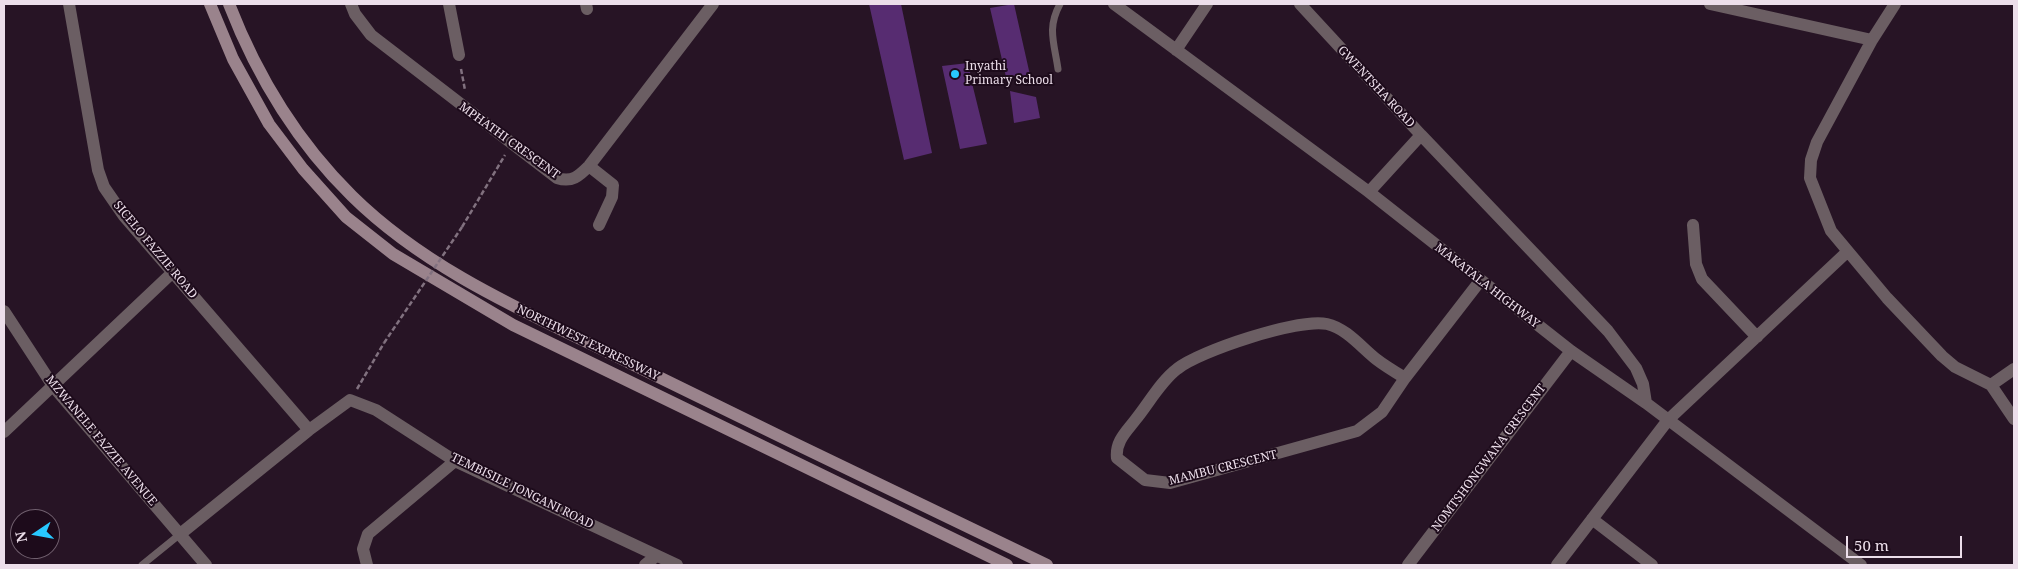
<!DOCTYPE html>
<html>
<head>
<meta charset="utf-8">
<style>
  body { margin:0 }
  #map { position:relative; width:2018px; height:569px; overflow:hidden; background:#271425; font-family:"Noto Serif",serif }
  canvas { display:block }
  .frame { position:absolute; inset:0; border:5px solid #ecdeea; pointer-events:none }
  .north { position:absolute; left:10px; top:509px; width:50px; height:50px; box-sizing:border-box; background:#1d0b1b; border:1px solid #705f6e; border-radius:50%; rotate:258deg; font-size:14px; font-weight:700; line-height:20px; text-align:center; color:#ecdeea }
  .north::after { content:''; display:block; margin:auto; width:18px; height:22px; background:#28c8ff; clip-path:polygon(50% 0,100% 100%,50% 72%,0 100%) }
  .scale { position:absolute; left:1846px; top:536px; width:116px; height:22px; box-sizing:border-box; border:2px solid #ecdeea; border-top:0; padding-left:6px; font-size:15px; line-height:18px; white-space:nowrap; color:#ecdeea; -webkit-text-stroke:4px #1d0b1b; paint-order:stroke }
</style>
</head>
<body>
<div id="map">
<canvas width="2018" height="569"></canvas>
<div class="frame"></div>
<div class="north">N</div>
<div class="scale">50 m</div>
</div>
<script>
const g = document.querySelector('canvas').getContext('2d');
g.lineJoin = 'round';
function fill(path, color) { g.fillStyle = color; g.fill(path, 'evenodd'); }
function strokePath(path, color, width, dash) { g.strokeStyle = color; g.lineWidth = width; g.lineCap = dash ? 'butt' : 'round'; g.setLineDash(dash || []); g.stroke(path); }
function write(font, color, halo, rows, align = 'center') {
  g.font = font + ' "Noto Serif",serif'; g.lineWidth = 4; g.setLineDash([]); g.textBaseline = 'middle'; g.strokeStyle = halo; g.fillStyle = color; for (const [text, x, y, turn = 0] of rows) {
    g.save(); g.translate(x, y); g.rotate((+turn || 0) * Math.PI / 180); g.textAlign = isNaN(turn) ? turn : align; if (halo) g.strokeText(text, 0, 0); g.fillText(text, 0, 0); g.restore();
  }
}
const building = new Path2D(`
  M 869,4 L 901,4 L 932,153 L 904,160 Z
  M 1014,4 L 1030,75 L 1006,77 L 990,8 Z
  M 968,63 L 972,81 L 967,81 L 972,83 L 987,144 L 960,149 L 942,66 Z
  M 1010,91 L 1036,97 L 1040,118 L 1014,123 Z`);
const path = new Path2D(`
  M 461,69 L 465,90
  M 462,227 L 505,155
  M 357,389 L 384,343`);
const lane = new Path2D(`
  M 1058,69 C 1054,42 1047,28 1060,4
  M 142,565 L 179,535`);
const street = new Path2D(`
  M 69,4 L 98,170 L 104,187 L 124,216 L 309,430
  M 351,4 L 355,14 L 371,35 L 557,178 C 572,183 579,176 589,166 L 713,4
  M 449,4 L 459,55
  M 586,4 L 587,9
  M 1114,4 L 1369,192 L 1571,351 L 1646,403 L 1861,565
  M 1300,4 L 1421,135 L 1369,192
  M 1710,4 L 1872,40
  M 1895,4 L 1872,40 L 1817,142 L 1811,160 L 1810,178 L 1831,231 L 1887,298 L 1942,356 L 1955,367 L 1991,385 L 2014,419
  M 1176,50 L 1207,4
  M 1421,135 L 1608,331 L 1636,368 L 1643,384 L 1646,403
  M 589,166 L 613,185 L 612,197 L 599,225
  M 1693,225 L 1696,264 L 1702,279 L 1757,337
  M 4,311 L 53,386 L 206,565
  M 1405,378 C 1395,372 1385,366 1376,359 C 1362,348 1346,328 1327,324 C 1299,318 1199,351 1177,369 C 1161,381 1149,403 1136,419 C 1127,431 1115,441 1117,458 L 1145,480 L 1170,483 L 1357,431 L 1382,412 L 1405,378 L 1480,281
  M 1991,385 L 2014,369
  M 4,432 L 173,272
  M 1592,519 L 1652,565
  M 179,535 L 309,430 L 350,400 L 376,410 L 455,461 L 677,565
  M 367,565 L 363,549 L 368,534 L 455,461
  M 645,565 L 656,556
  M 1408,565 L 1571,351
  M 1557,565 L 1668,420 L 1847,252`);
const secondary = new Path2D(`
  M 210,4 L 233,59 L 269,124 L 303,169 L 346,217 L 393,254 L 513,325 L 1007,565
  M 229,4 C 257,76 297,142 352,196 C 430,273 535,316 632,364 C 770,432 908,498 1047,565`);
const pathBridge = new Path2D(`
  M 384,343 L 462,227`);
const markers = [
  [955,74,5,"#28c8ff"]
];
const poiNames = [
  ["Inyathi",965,67],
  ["Primary School",965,81]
];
const streetNames = [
  ["GWENTSHA ROAD",1376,87,47],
  ["MPHATHI CRESCENT",509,141,36],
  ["SICELO FAZZIE ROAD",155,250,50],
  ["MAKATALA HIGHWAY",1487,286,38],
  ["NORTHWEST EXPRESSWAY",588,343,26],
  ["MZWANELE FAZZIE AVENUE",101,441,50],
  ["NOMTSHONGWANA CRESCENT",1489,458,-53],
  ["MAMBU CRESCENT",1223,468,-14],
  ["TEMBISILE JONGANI ROAD",522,491,26]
];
fill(building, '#572c71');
strokePath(path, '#81717f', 2.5, [5, 2.5]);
strokePath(lane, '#6b5e63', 7);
strokePath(street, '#6b5e63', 12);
strokePath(secondary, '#9a838c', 12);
strokePath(pathBridge, '#81717f', 2.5, [5, 2.5]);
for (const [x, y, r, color] of markers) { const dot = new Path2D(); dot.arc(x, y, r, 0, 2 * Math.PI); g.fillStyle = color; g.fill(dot); strokePath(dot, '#1d0b1b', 2); }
write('12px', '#ecdeea', '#1d0b1b', poiNames, 'left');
write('12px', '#ecdeea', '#1d0b1b', streetNames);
</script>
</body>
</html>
